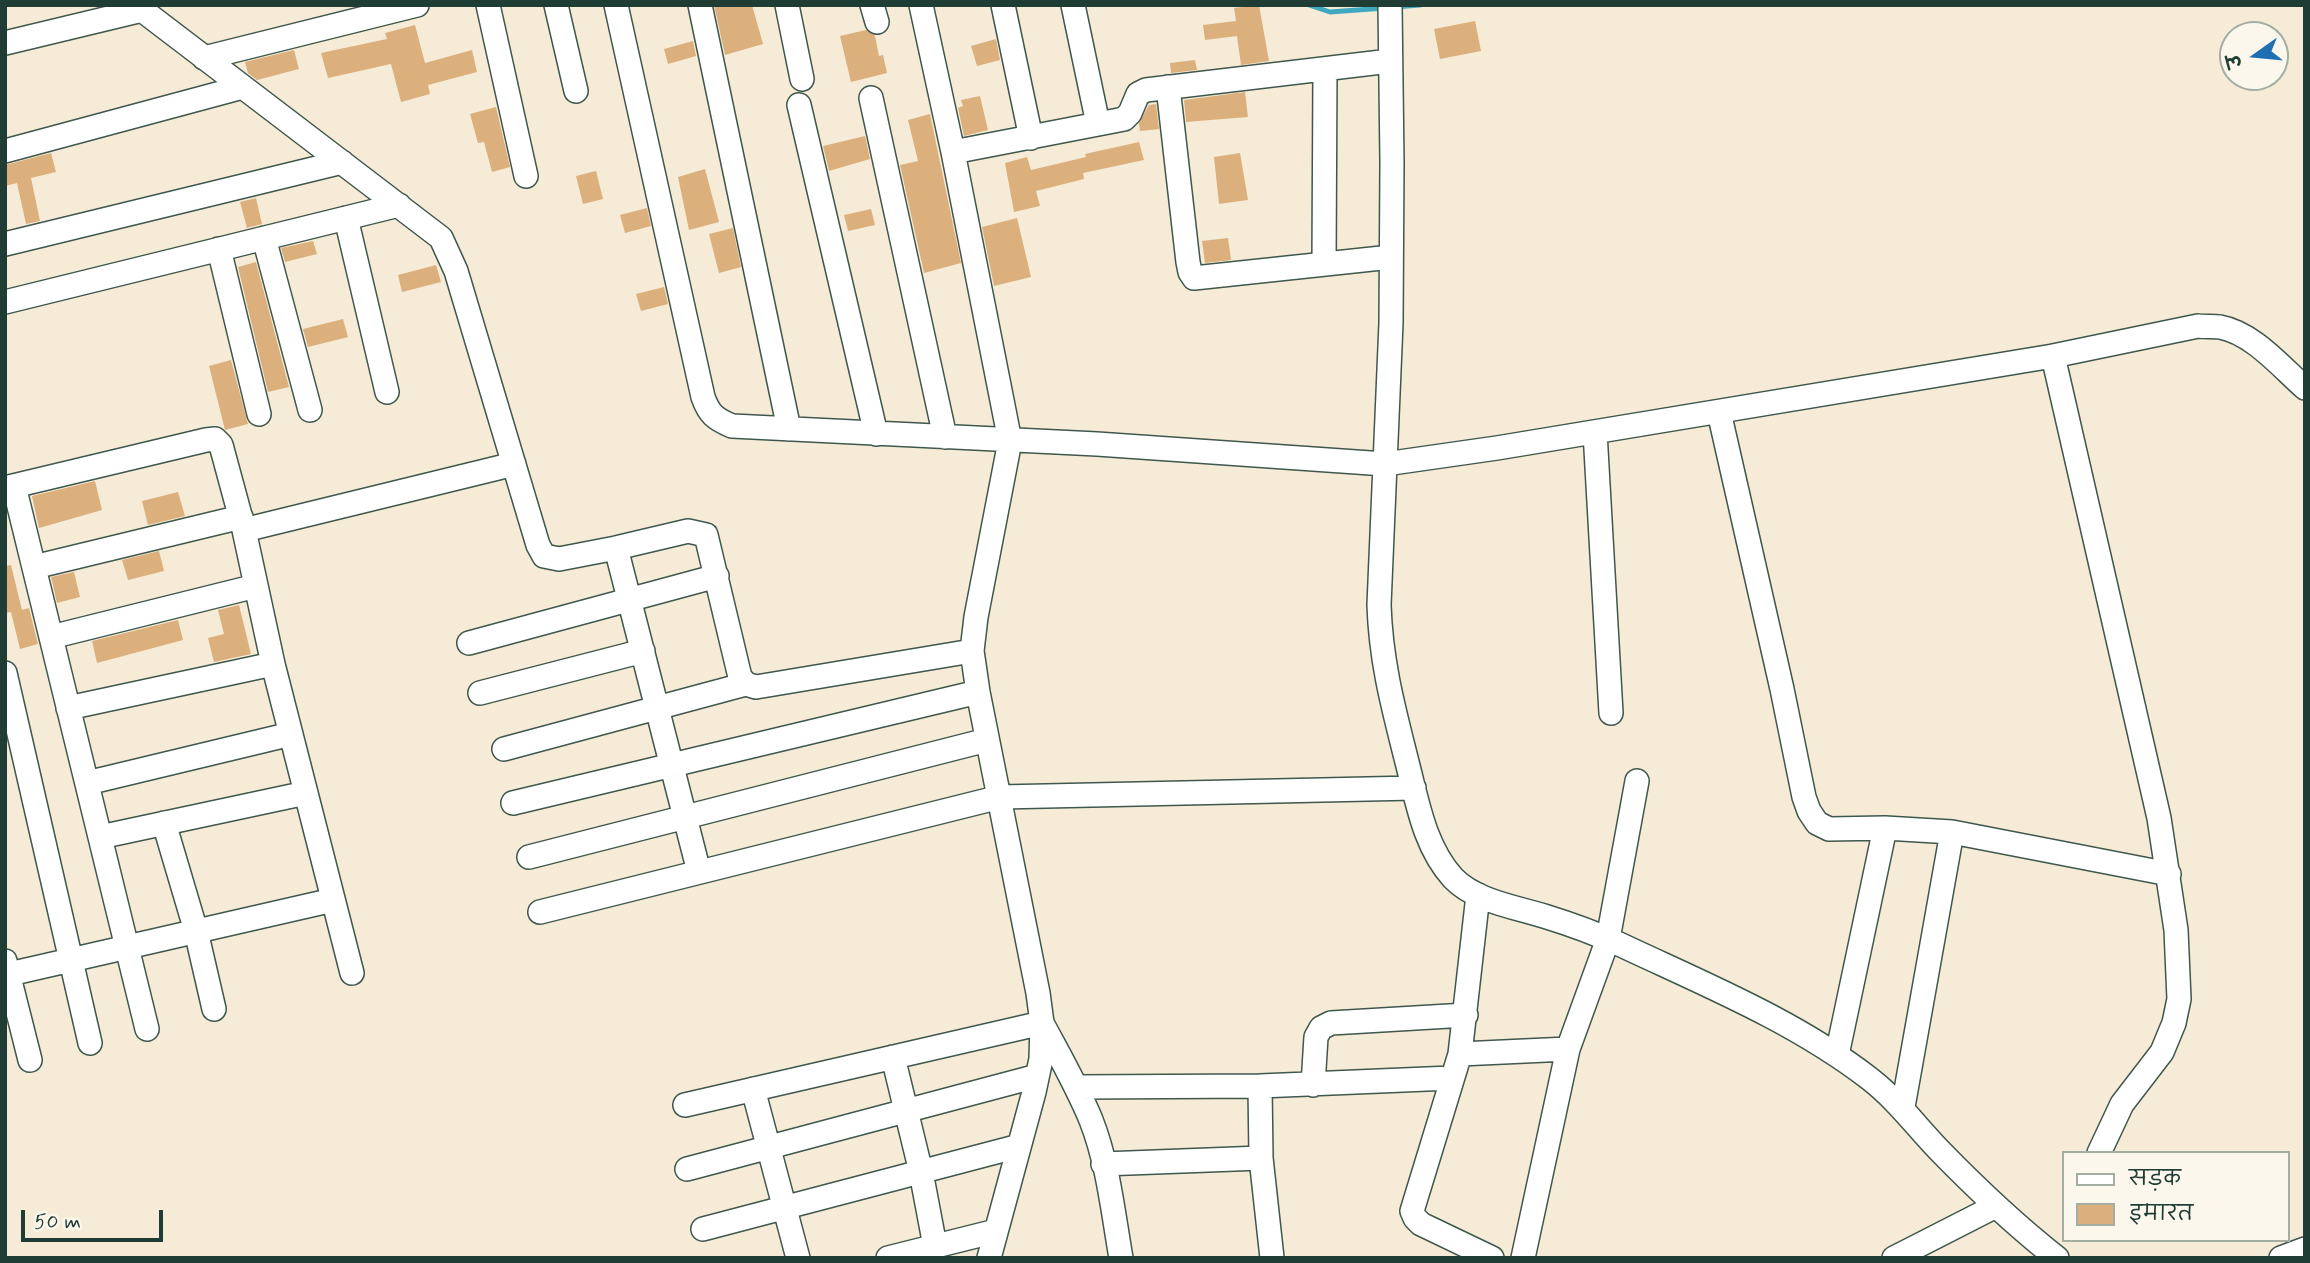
<!DOCTYPE html>
<html>
<head>
<meta charset="utf-8">
<style>
  body { margin:0 }
  #map { position:relative; width:2310px; height:1263px; overflow:hidden; background:#f6ebd6; font-family:Mynerve,"Playpen Sans Deva",sans-serif }
  canvas { display:block }
  .frame { position:absolute; inset:0; border:7px solid #1f3d34; pointer-events:none }
  .legend { position:absolute; left:2062px; top:1151px; width:228px; height:91px; box-sizing:border-box; background:#fbf7ec; border:2px solid #a3ada2; margin:0; padding:9px 12px; list-style:none; font-size:21px; color:#1f3d34 }
  .legend li { display:flex; align-items:center; gap:14px; height:35px }
  .legend b { width:35px; border:2px solid #a3ada2 }
  .north { position:absolute; left:2219px; top:21px; width:70px; height:70px; box-sizing:border-box; background:#fbf7ec; border:2px solid #a3ada2; border-radius:50%; rotate:255deg; font-size:19px; font-weight:700; line-height:28px; text-align:center; color:#1f3d34 }
  .north::after { content:''; display:block; margin:auto; width:24px; height:32px; background:#1f6fb2; clip-path:polygon(50% 0,100% 100%,50% 72%,0 100%) }
  .scale { position:absolute; left:21px; top:1210px; width:142px; height:32px; box-sizing:border-box; border:4px solid #1f3d34; border-top:0; padding-left:9px; font-size:21px; line-height:24px; white-space:nowrap; color:#1f3d34; -webkit-text-stroke:5px #fbf7ec; paint-order:stroke }
</style>
</head>
<body>
<div id="map">
<canvas width="2310" height="1263"></canvas>
<div class="frame"></div>
<ul class="legend">
<li><b style="height:9px;background:#fff"></b>सड़क</li>
<li><b style="height:19px;background:#dbb07d"></b>इमारत</li>
</ul>
<div class="north">उ</div>
<div class="scale">50 m</div>
</div>
<script>
const g = document.querySelector('canvas').getContext('2d');
g.lineJoin = 'round';
function strokePath(path, color, width, dash) { g.strokeStyle = color; g.lineWidth = width; g.lineCap = dash ? 'butt' : 'round'; g.setLineDash(dash || []); g.stroke(path); }
function fill(path, color) { g.fillStyle = color; g.fill(path, 'evenodd'); }
const stream = new Path2D(`
  M 1309,5 L 1330,12 L 1385,8
  M 1395,7 L 1420,5`);
const building = new Path2D(`
  M 714,5 L 752,5 L 763,44 L 725,55 Z
  M 1259,5 L 1269,61 L 1241,65 L 1237,36 L 1205,40 L 1203,25 L 1236,21 L 1234,8 Z
  M 1475,21 L 1481,51 L 1440,59 L 1434,29 Z
  M 415,25 L 425,63 L 472,50 L 477,72 L 428,85 L 430,94 L 401,102 L 391,64 L 328,78 L 321,53 L 387,39 L 385,33 Z
  M 866,30 L 875,36 L 879,56 L 883,55 L 887,73 L 851,82 L 840,36 Z
  M 996,39 L 1000,60 L 977,66 L 971,46 Z
  M 693,41 L 696,56 L 668,64 L 664,49 Z
  M 294,50 L 299,69 L 257,80 L 248,73 L 245,62 Z
  M 1195,60 L 1197,70 L 1171,73 L 1170,63 Z
  M 1245,92 L 1248,117 L 1186,122 L 1184,100 Z
  M 980,96 L 988,130 L 964,136 L 958,108 L 963,106 L 961,100 Z
  M 1156,104 L 1159,129 L 1140,131 L 1139,123 L 1149,105 Z
  M 496,107 L 510,167 L 492,172 L 484,142 L 478,143 L 470,114 Z
  M 930,114 L 961,263 L 924,273 L 900,165 L 918,161 L 908,120 Z
  M 865,136 L 870,159 L 829,171 L 823,146 Z
  M 1139,142 L 1144,160 L 1083,173 L 1084,179 L 1036,191 L 1040,206 L 1014,212 L 1005,163 L 1027,157 L 1031,170 L 1086,157 L 1085,154 Z
  M 51,153 L 56,172 L 31,178 L 40,221 L 26,224 L 17,183 L 5,186 L 5,165 Z
  M 1240,153 L 1248,200 L 1219,204 L 1214,157 Z
  M 705,169 L 719,222 L 689,230 L 678,177 Z
  M 596,171 L 603,199 L 583,204 L 576,176 Z
  M 256,198 L 262,224 L 247,228 L 240,202 Z
  M 647,208 L 651,226 L 625,233 L 620,215 Z
  M 871,209 L 875,225 L 848,231 L 844,215 Z
  M 1017,218 L 1031,277 L 994,286 L 982,227 Z
  M 733,228 L 741,267 L 719,273 L 709,234 Z
  M 1228,238 L 1231,260 L 1205,263 L 1202,241 Z
  M 313,241 L 317,254 L 285,262 L 281,248 Z
  M 256,262 L 289,387 L 268,392 L 238,267 Z
  M 436,265 L 441,282 L 402,292 L 398,275 Z
  M 664,287 L 668,304 L 641,311 L 636,294 Z
  M 343,319 L 348,337 L 308,347 L 303,329 Z
  M 231,360 L 248,424 L 225,430 L 209,366 Z
  M 95,481 L 102,510 L 39,528 L 32,496 Z
  M 178,492 L 185,516 L 148,525 L 142,501 Z
  M 159,551 L 164,571 L 128,580 L 122,560 Z
  M 11,565 L 22,610 L 29,608 L 38,644 L 20,649 L 11,612 L 5,613 L 5,566 Z
  M 74,572 L 80,597 L 57,603 L 51,577 Z
  M 239,605 L 251,654 L 214,662 L 208,638 L 224,634 L 218,610 Z
  M 178,620 L 183,640 L 97,663 L 92,641 Z`);
const minor = new Path2D(`
  M 488,5 L 526,176
  M 556,5 L 576,91
  M 616,5 L 703,397 C 709,414 715,419 732,426 L 1097,444 L 1385,464 L 1497,448 L 2053,356 L 2198,326 C 2205,327 2213,326 2220,327 C 2253,333 2281,367 2305,388
  M 700,5 L 789,429
  M 787,5 L 802,79
  M 872,5 L 877,22
  M 921,5 L 953,152 L 1010,441 L 976,617 L 972,651 L 978,692 L 1038,993 L 1042,1023 L 1041,1059 L 1034,1092 L 989,1258
  M 1003,5 L 1031,138
  M 1073,5 L 1098,124
  M 1390,5 L 1392,162 L 1391,323 L 1379,605 C 1381,664 1394,710 1408,766 C 1418,805 1425,847 1453,878 C 1475,901 1515,907 1544,916 C 1570,924 1595,933 1619,944 C 1704,984 1795,1021 1870,1079 C 1897,1100 1916,1126 1940,1151 C 1977,1189 2015,1225 2057,1258
  M 5,43 L 142,10 L 441,238 L 456,271 L 538,545 L 544,556 L 559,559 L 616,548 L 688,531 L 706,535 L 740,677 L 746,684 L 756,687 L 972,651
  M 204,58 L 417,5
  M 1168,87 L 1188,262 L 1190,272 L 1194,278 L 1391,257
  M 871,98 L 945,437
  M 799,105 L 876,434
  M 5,151 L 243,87
  M 953,152 L 1124,119 L 1130,113 L 1138,94 L 1146,90 L 1390,61
  M 346,218 L 387,392
  M 264,238 L 310,410
  M 5,244 L 342,162
  M 219,249 L 259,414
  M 1324,264 L 1325,69
  M 5,302 L 399,205
  M 2053,356 L 2159,818 L 2176,930 L 2179,999 L 2174,1023 L 2162,1052 L 2122,1104 L 2099,1153
  M 1719,412 L 1782,689 L 1804,797 L 1809,811 L 1817,823 L 1829,829 L 1885,828 L 1952,832 L 2169,874
  M 1595,432 L 1611,713
  M 14,486 L 147,1029
  M 5,488 L 206,440 L 215,439 L 221,445 L 244,530 L 273,664 L 352,973
  M 244,530 L 514,464
  M 616,548 L 699,872
  M 34,567 L 241,517
  M 51,637 L 256,586
  M 469,643 L 717,576
  M 5,673 L 90,1043
  M 480,693 L 643,651
  M 68,708 L 273,664
  M 504,749 L 746,684
  M 87,783 L 291,734
  M 513,803 L 978,692
  M 164,823 L 196,931 L 214,1009
  M 100,837 L 306,793
  M 529,857 L 987,740
  M 1478,895 L 1460,1054 L 1412,1211 L 1415,1218 L 1421,1224 L 1492,1258
  M 540,912 L 1000,797 L 1414,788
  M 5,961 L 30,1060
  M 5,975 L 333,900
  M 1460,1054 L 1568,1049
  M 1837,1055 L 1885,828
  M 893,1057 L 921,1172 L 935,1246
  M 1313,1085 L 1316,1037 L 1321,1028 L 1331,1023 L 1466,1015
  M 1260,1086 L 1451,1078
  M 1077,1087 L 1260,1086 L 1261,1158 L 1272,1258
  M 753,1089 L 798,1258
  M 685,1105 L 1042,1023 C 1059,1055 1077,1086 1091,1120 C 1108,1163 1113,1212 1121,1258
  M 1903,1107 L 1952,832
  M 1103,1164 L 1261,1158
  M 687,1169 L 1037,1076
  M 703,1229 L 1019,1146
  M 888,1258 L 996,1231
  M 1523,1258 L 1568,1049 L 1608,939 L 1637,781
  M 1894,1258 L 1996,1206
  M 2281,1258 L 2305,1249`);
strokePath(stream, '#40a9c0', 5);
fill(building, '#dbb07d');
strokePath(minor, '#3f574c', 26);
strokePath(minor, '#fff', 23);
</script>
</body>
</html>
